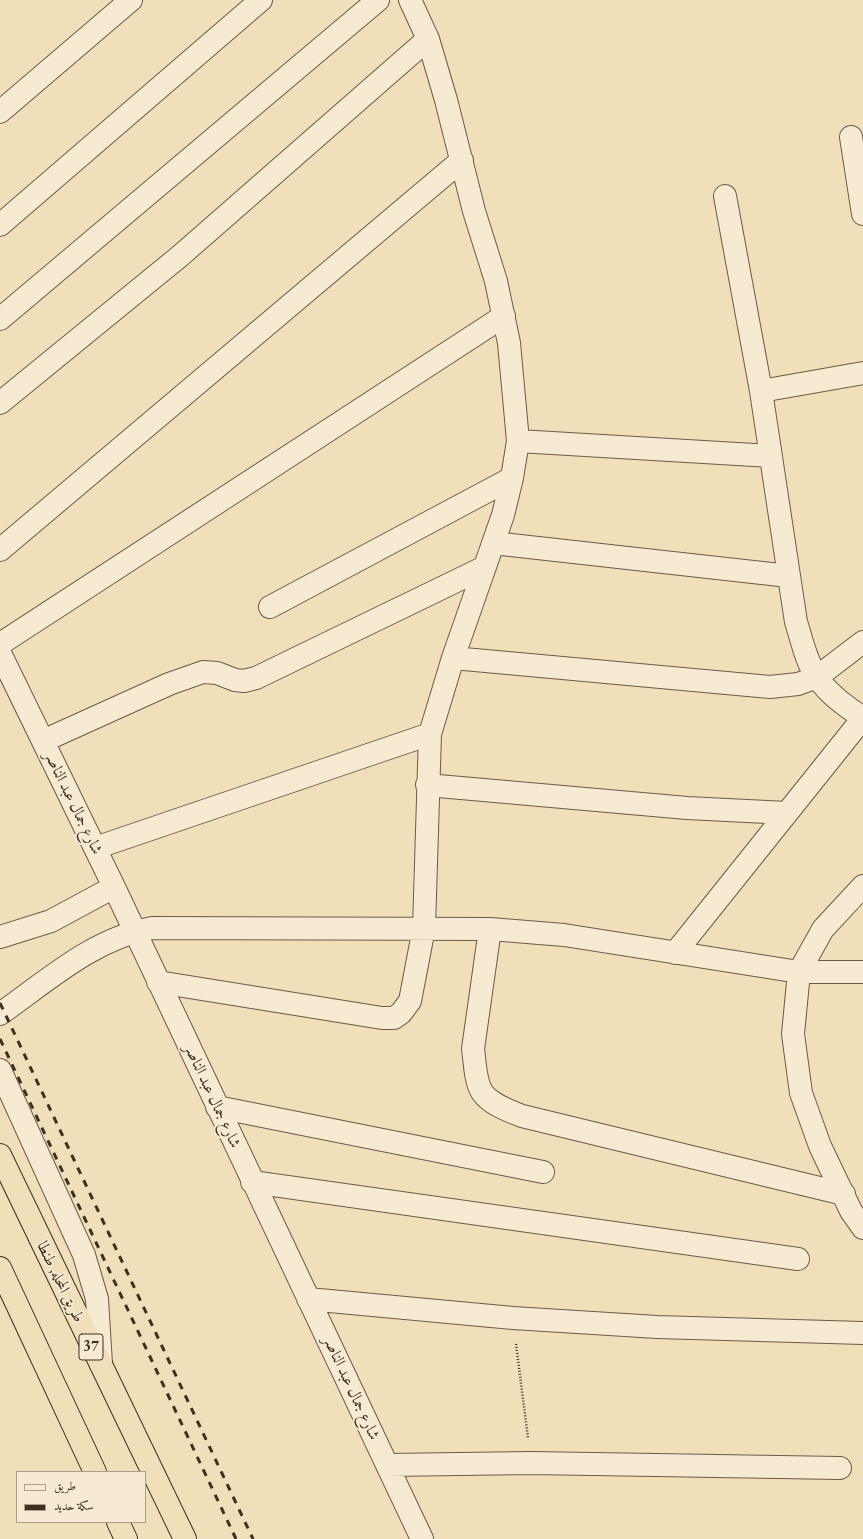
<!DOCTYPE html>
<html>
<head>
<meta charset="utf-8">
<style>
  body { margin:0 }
  #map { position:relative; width:863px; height:1539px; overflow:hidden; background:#f1dfba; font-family:"EB Garamond",Amiri,serif }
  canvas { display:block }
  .legend { position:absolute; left:16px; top:1471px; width:130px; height:52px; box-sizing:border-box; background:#f6ead2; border:1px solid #ad9f8b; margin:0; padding:5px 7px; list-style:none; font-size:12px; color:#3f2e21 }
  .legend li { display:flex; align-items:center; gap:8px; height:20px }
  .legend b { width:20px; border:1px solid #ad9f8b }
</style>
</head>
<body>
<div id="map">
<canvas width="863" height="1539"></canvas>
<ul class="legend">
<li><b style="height:5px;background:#f6ead2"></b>طريق</li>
<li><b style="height:5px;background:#3f2e21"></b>سكة حديد</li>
</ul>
</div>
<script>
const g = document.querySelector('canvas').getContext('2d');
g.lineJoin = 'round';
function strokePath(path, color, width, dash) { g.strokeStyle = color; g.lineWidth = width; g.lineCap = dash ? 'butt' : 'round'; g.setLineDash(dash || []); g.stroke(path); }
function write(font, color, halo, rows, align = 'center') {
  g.font = font + ' "EB Garamond",Amiri,serif'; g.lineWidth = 3.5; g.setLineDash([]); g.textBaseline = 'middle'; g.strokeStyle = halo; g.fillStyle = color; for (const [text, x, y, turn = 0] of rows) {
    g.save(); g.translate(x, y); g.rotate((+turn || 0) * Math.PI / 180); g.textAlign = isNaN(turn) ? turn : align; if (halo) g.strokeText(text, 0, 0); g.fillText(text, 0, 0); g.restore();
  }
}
const path = new Path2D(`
  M 516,1344 L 528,1438`);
const minor = new Path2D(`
  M 0,112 L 131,0
  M 851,137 L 863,214
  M 725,196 L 761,391 L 796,622 C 802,640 806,662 817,677 C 828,694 847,707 863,718
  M 0,225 L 261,0
  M 0,319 L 378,0
  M 761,391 L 863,373
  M 0,403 L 180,256 L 428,39
  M 518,441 L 771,456
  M 493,543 L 789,576
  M 0,550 L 462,160
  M 270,607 L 512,478
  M 0,644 L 504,316
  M 0,653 L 114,887 L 422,1539
  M 453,658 L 770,687 L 798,684 L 817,677 L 863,642
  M 43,741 L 169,684 L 203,672 L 217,673 L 235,680 L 244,681 L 256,678 L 485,567
  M 427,785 L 687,808 L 787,813
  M 95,848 L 430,734
  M 863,886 L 823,929 L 799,972 L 793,1034 L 801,1093 L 820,1146 L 851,1211 L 863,1228
  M 490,929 L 473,1049 C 475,1062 475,1081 482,1092 C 490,1104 509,1111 522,1116 L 844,1194
  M 0,937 L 51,921 L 114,887
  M 675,953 L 863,718
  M 158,982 L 382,1018 L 394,1018 L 401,1013 L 410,1001 L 424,928 L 430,734 L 453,658 L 503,515 L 512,478 L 518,441 L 509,343 L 496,281 L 474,211 L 446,100 L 428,39 L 410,0
  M 0,1014 C 47,981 94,938 152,928 L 490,929 L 564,935 L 799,972 L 863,972
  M 0,1070 L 84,1255 L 97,1299 L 101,1364
  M 217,1107 L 543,1172
  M 252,1182 L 798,1259
  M 308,1299 L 513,1318 L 657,1327 L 863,1333
  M 387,1465 L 531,1463 L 840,1468`);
const highway = new Path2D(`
  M 0,1155 L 185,1539
  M 0,1268 L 95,1472
  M 118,1522 L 126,1539`);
const rail = new Path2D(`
  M 0,1003 L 253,1539
  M 0,1039 L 236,1539`);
const shields = [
  [91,1347,24]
];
const shieldNames = [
  ["37",91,1347]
];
const streetNames = [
  ["شارع جمال عبد الناصر",73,803,64],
  ["شارع جمال عبد الناصر",212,1096,65],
  ["طريق المحله, طنطا",60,1282,64],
  ["شارع جمال عبد الناصر",351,1388,65]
];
strokePath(minor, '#6c5a47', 24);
strokePath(highway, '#3f2e21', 24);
strokePath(path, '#3f2e21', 2.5, [1, 2]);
strokePath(minor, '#f6ead2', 22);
strokePath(highway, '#f1dfba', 22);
strokePath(rail, '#3f2e21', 3, [7, 7]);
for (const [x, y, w] of shields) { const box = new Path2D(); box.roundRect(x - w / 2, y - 13, w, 26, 3); g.fillStyle = '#f6ead2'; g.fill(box); strokePath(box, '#3f2e21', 1); }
write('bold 15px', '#3f2e21', null, shieldNames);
write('16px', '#3f2e21', '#f6ead2', streetNames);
</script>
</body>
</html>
